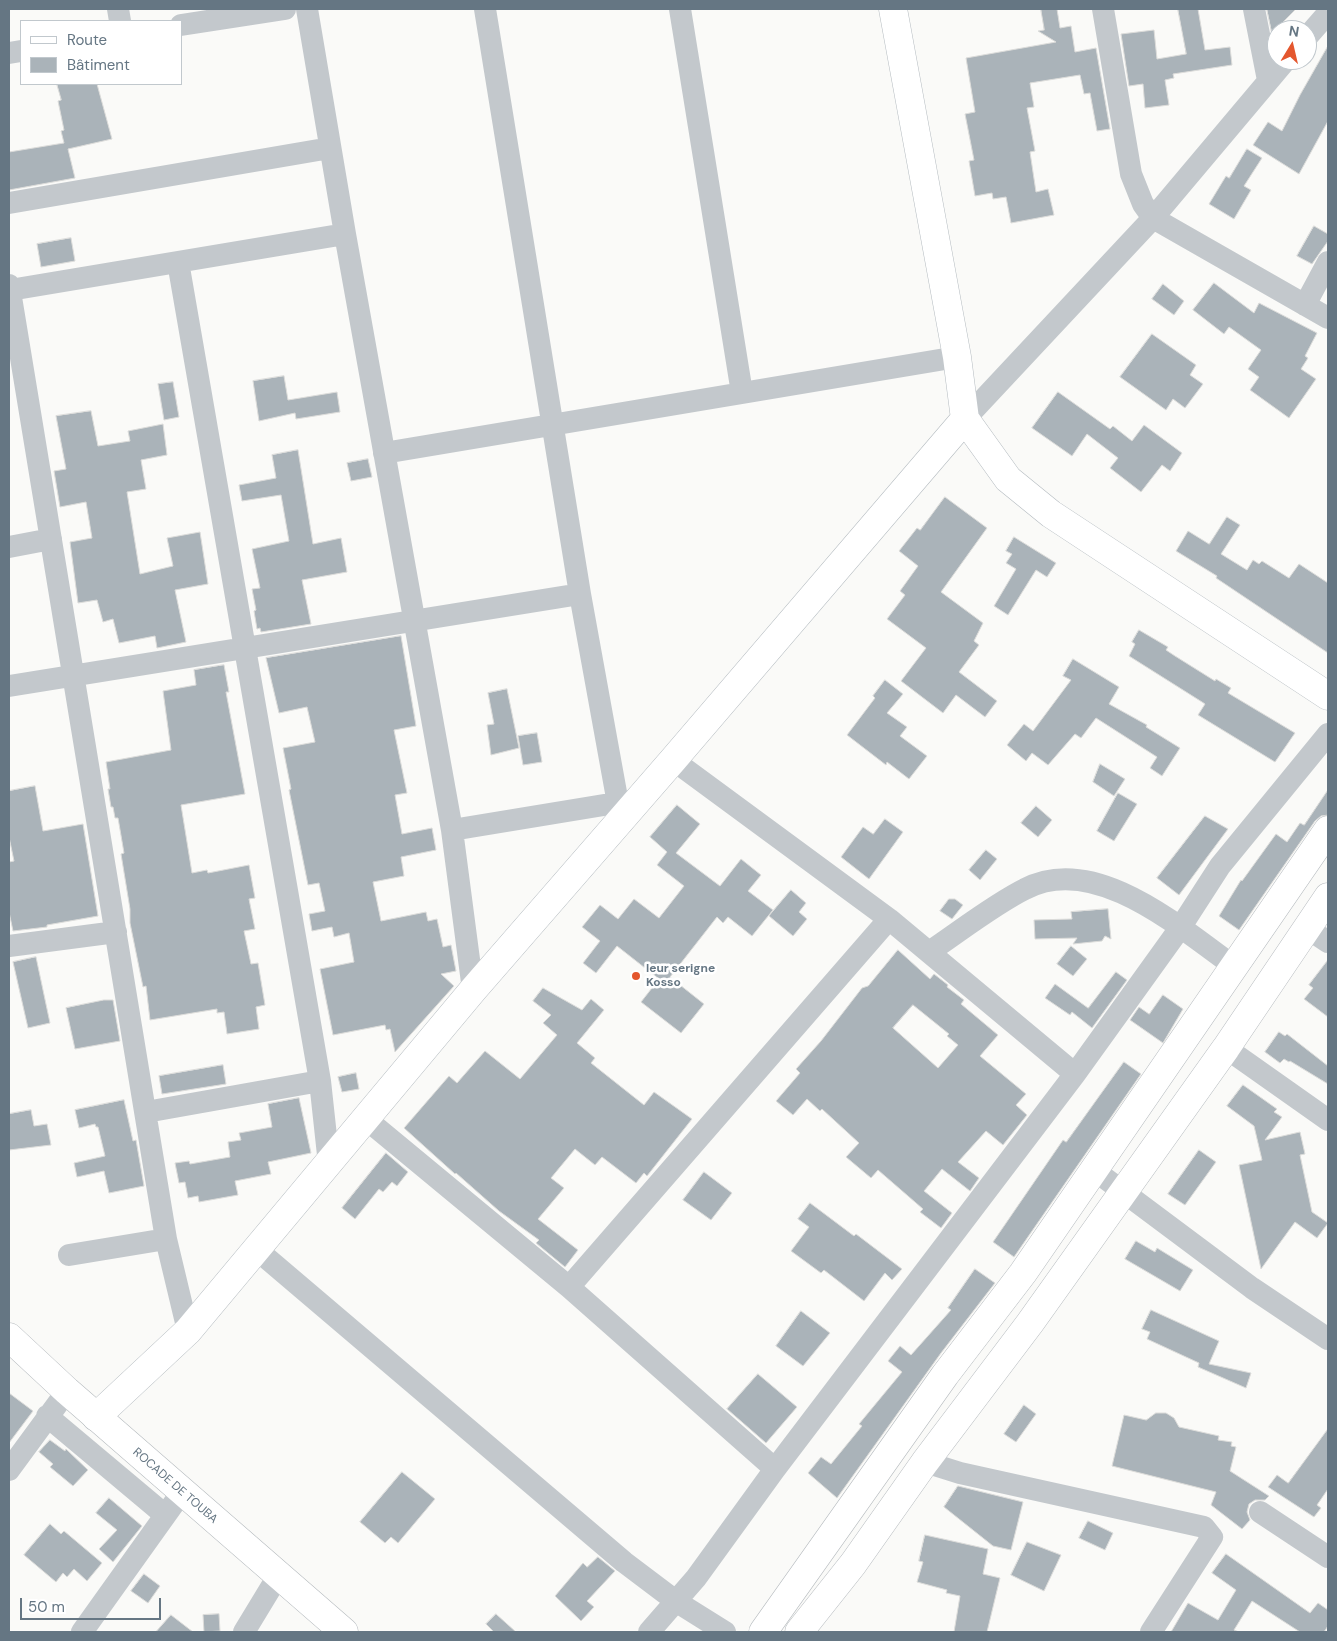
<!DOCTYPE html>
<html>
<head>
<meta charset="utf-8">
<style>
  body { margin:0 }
  #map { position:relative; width:1337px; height:1641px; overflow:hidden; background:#fafaf8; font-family:"DM Sans",sans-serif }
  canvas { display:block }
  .frame { position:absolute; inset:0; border:10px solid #657683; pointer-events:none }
  .legend { position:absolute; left:20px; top:20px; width:162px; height:65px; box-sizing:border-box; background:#fff; border:1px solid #c1c8cd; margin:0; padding:6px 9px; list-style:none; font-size:15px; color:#657683 }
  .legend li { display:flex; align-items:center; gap:10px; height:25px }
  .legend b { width:25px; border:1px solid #c1c8cd }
  .north { position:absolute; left:1267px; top:20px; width:50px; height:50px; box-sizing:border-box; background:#fff; border:1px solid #c1c8cd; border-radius:50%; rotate:9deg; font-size:14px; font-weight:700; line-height:20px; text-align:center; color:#657683 }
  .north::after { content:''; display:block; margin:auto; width:18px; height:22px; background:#e4572e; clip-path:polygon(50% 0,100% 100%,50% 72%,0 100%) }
  .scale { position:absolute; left:20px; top:1598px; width:141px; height:22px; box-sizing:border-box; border:2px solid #657683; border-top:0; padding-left:6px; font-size:15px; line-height:18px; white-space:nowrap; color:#657683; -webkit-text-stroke:4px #fff; paint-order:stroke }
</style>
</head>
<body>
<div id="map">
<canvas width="1337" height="1641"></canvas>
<div class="frame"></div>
<ul class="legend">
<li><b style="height:6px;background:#fff"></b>Route</li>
<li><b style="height:14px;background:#aab3b9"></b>Bâtiment</li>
</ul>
<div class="north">N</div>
<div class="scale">50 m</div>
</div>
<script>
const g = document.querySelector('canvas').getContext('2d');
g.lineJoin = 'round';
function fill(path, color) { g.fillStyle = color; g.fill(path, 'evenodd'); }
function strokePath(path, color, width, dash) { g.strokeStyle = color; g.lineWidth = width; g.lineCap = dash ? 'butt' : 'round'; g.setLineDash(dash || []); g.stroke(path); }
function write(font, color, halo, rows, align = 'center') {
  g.font = font + ' "DM Sans",sans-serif'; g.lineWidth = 5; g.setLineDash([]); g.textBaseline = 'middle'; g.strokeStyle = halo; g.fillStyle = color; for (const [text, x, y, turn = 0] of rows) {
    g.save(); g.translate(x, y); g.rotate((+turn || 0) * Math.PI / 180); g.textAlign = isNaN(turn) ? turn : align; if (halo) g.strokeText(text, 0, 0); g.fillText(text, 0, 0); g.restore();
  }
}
const building = new Path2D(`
  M 1041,9 L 1057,9 L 1060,28 L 1071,26 L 1075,52 L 1096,48 L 1110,129 L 1097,131 L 1090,93 L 1084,94 L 1080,75 L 1030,83 L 1034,107 L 1027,108 L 1035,151 L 1030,152 L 1036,192 L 1048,189 L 1054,215 L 1011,223 L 1006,197 L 993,199 L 992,193 L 975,196 L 969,161 L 974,160 L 965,114 L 975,112 L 966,58 L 1056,42 L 1038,31 L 1044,30 Z
  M 1178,9 L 1198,9 L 1205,50 L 1230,47 L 1232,65 L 1173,74 L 1174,78 L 1165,80 L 1169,105 L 1145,108 L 1143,84 L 1129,86 L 1121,34 L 1154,30 L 1157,59 L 1186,54 Z
  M 1267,9 L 1296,9 L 1272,33 Z
  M 1328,46 L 1328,121 L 1299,174 L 1253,145 L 1268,122 L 1282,131 L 1300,95 Z
  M 57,84 L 97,84 L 112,139 L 68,149 L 75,178 L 9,190 L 9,152 L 64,143 L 61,131 L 64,130 L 58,101 L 61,100 Z
  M 1247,149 L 1262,158 L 1244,186 L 1251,190 L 1234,219 L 1209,204 L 1226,176 L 1229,178 Z
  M 1314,226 L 1328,234 L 1328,241 L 1312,264 L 1297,256 Z
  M 71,238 L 75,261 L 41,267 L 37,244 Z
  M 1214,283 L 1254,313 L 1259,303 L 1317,333 L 1305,356 L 1308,358 L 1301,369 L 1316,379 L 1289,418 L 1250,390 L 1259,377 L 1248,369 L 1261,350 L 1229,327 L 1224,334 L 1193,310 Z
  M 1163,284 L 1184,301 L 1174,315 L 1152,299 Z
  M 1152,334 L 1196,365 L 1190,375 L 1203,384 L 1185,408 L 1173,399 L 1166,410 L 1120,377 Z
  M 284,376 L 288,400 L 337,392 L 340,412 L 296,419 L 295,413 L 259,421 L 253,381 Z
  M 173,382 L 179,417 L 164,420 L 158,384 Z
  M 1058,392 L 1110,429 L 1113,426 L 1132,441 L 1144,425 L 1182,453 L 1170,471 L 1162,465 L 1141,492 L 1110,468 L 1118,458 L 1087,434 L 1072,456 L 1032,428 Z
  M 91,411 L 98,446 L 130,441 L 128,431 L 163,424 L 167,455 L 141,460 L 146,489 L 127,492 L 140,574 L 173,566 L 167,538 L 200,532 L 208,584 L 175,590 L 186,642 L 157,648 L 155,636 L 119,643 L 113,619 L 103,622 L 97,600 L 78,603 L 70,542 L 92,538 L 86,502 L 60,507 L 54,471 L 66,469 L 56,416 Z
  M 298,450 L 313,544 L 341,538 L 347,572 L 302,580 L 311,624 L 261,632 L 260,628 L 257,629 L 254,611 L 256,610 L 252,589 L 260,588 L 252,549 L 289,541 L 281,495 L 242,501 L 239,485 L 276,478 L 272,455 Z
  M 368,459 L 372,477 L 351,481 L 347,463 Z
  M 945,497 L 987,528 L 941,592 L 983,623 L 974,641 L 979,645 L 959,672 L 997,701 L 985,717 L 956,695 L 943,713 L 901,681 L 926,648 L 887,619 L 905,595 L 900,591 L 918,566 L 899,551 L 917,528 L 920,530 Z
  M 1227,517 L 1240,525 L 1221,554 L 1247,570 L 1253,560 L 1259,564 L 1262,561 L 1289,578 L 1299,564 L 1328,583 L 1328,653 L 1216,578 L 1217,576 L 1176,551 L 1188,531 L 1209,544 Z
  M 1014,537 L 1056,563 L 1047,577 L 1036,570 L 1008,615 L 994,606 L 1016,569 L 1006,563 L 1012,554 L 1006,551 Z
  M 1139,630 L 1168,647 L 1166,650 L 1175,656 L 1215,681 L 1216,679 L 1231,688 L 1228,693 L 1295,733 L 1275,762 L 1198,715 L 1205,704 L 1202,702 L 1129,656 L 1135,644 L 1132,642 Z
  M 401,636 L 416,726 L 394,730 L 407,793 L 395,795 L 402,834 L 432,828 L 436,850 L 401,857 L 404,876 L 373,882 L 381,921 L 426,912 L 428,921 L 437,919 L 443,947 L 451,945 L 456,971 L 441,974 L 454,986 L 395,1052 L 390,1029 L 386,1030 L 385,1025 L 333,1035 L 320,969 L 354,962 L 349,933 L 334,937 L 332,927 L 312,931 L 309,914 L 325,911 L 319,883 L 308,885 L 289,790 L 291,789 L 283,748 L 315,742 L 307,707 L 279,713 L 266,658 Z
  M 1073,659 L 1119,687 L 1109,704 L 1147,725 L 1146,727 L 1180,748 L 1162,776 L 1150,768 L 1157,757 L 1096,718 L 1081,738 L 1075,734 L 1048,765 L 1032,753 L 1026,761 L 1007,745 L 1024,724 L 1033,731 L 1071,680 L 1063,676 Z
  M 224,665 L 229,692 L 226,692 L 245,794 L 181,805 L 192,873 L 207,870 L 208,873 L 249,865 L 255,898 L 249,899 L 255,929 L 244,931 L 251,964 L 258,963 L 265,1005 L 256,1007 L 259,1029 L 227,1034 L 224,1012 L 217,1013 L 217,1009 L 150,1020 L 146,986 L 143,987 L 130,923 L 130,909 L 121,854 L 124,853 L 118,818 L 115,818 L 113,807 L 111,807 L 108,789 L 110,789 L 106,762 L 171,750 L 163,691 L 196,685 L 194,670 Z
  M 885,680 L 903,694 L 887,713 L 907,727 L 900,736 L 927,756 L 909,779 L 887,762 L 886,765 L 847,735 L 875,698 L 873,696 Z
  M 507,689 L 519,748 L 491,755 L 487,725 L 494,724 L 488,693 Z
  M 537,733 L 542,762 L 523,765 L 518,736 Z
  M 1100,764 L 1125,779 L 1114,796 L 1093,782 Z
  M 35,786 L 43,831 L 83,824 L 98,916 L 47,925 L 47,927 L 13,931 L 9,912 L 9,862 L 14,861 L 9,837 L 9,791 Z
  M 1328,790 L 1328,815 L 1321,816 L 1315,821 L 1239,930 L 1219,916 L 1241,880 L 1242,881 L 1276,834 L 1287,842 L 1300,823 L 1304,825 Z
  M 1118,793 L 1137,804 L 1114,841 L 1097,831 Z
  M 677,805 L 700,824 L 676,853 L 720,886 L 741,859 L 761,875 L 748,891 L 773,910 L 752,936 L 728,917 L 723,923 L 717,917 L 670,977 L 704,1004 L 681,1033 L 641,1002 L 659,979 L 617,946 L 596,973 L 583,963 L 600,941 L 582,927 L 600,905 L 618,919 L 634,899 L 659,918 L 684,886 L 657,865 L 667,852 L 650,837 Z
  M 1036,806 L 1052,820 L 1038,837 L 1021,823 Z
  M 1205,816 L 1228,829 L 1179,895 L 1157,878 Z
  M 885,819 L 903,832 L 869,879 L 841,857 L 863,827 L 873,834 Z
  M 986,850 L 997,859 L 980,880 L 969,870 Z
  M 791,890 L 806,903 L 799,912 L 807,919 L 793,936 L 769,916 Z
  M 949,899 L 955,899 L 963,905 L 952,919 L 940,911 Z
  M 1108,909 L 1111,939 L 1105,936 L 1102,941 L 1073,944 L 1077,938 L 1035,939 L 1034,920 L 1072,919 L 1071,912 Z
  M 1071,946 L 1087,959 L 1073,976 L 1057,964 Z
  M 898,950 L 930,979 L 934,974 L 948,985 L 947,987 L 964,1000 L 961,1004 L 998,1035 L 980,1056 L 1026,1094 L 1016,1105 L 1027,1115 L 1003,1145 L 986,1131 L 958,1162 L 979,1178 L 970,1191 L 942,1169 L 924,1191 L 952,1213 L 941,1228 L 920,1212 L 923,1209 L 878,1170 L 871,1178 L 846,1157 L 859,1143 L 822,1109 L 820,1111 L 807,1099 L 793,1115 L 776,1101 L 800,1073 L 796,1069 L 821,1041 L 862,988 L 868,986 ZM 913,1005 L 949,1034 L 947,1036 L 958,1045 L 938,1068 L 893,1028 Z
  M 36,957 L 50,1023 L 28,1028 L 13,962 Z
  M 1328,960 L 1328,1017 L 1304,999 L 1313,988 L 1309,985 Z
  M 1116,972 L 1127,980 L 1092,1028 L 1072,1012 L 1070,1015 L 1045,998 L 1055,984 L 1088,1008 Z
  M 543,988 L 582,1010 L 591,999 L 604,1010 L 577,1043 L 595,1058 L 591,1063 L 644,1105 L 654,1092 L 692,1119 L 647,1176 L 644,1173 L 636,1183 L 602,1157 L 595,1165 L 575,1149 L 551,1178 L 564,1188 L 538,1219 L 578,1250 L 565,1267 L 536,1243 L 539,1240 L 499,1211 L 456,1173 L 455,1174 L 404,1128 L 449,1076 L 457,1083 L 485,1051 L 520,1079 L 557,1035 L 543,1023 L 551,1015 L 533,1001 Z
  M 1163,995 L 1183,1009 L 1163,1043 L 1130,1020 L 1139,1007 L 1149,1014 Z
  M 104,1000 L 113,1000 L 120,1041 L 75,1049 L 66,1008 Z
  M 1279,1032 L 1285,1036 L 1287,1034 L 1328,1066 L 1328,1084 L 1290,1061 L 1289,1062 L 1284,1059 L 1280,1063 L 1265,1052 Z
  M 1124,1062 L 1141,1074 L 1014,1257 L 993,1242 L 1063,1140 L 1066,1142 Z
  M 223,1065 L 226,1084 L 162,1094 L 159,1076 Z
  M 356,1073 L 359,1089 L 342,1092 L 338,1077 Z
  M 1243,1085 L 1277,1109 L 1274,1112 L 1282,1117 L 1265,1140 L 1300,1132 L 1305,1154 L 1300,1155 L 1312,1212 L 1328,1223 L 1317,1238 L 1295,1222 L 1261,1269 L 1239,1165 L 1262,1160 L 1254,1126 L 1227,1106 Z
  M 299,1098 L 311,1153 L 268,1162 L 271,1174 L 235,1181 L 238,1195 L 199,1202 L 198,1196 L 188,1198 L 185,1182 L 179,1183 L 175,1163 L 189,1161 L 190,1164 L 230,1157 L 228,1142 L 241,1140 L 239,1133 L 272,1127 L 268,1104 Z
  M 124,1100 L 133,1141 L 136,1140 L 144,1186 L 109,1193 L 104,1171 L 77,1177 L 74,1163 L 105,1156 L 98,1127 L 96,1127 L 95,1124 L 79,1128 L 75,1110 Z
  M 31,1110 L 34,1126 L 47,1124 L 51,1145 L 9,1150 L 9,1114 Z
  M 1199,1150 L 1216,1162 L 1185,1205 L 1168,1194 Z
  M 386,1153 L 408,1172 L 397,1186 L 392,1182 L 383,1192 L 379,1189 L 355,1219 L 342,1208 Z
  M 704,1172 L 732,1193 L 711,1220 L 683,1200 Z
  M 810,1203 L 854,1236 L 856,1234 L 902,1269 L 892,1280 L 885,1273 L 864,1301 L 824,1270 L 821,1273 L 791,1251 L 809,1227 L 798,1219 Z
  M 1136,1241 L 1155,1252 L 1157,1248 L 1193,1270 L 1180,1291 L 1125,1259 Z
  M 975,1269 L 995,1283 L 941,1353 L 837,1498 L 808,1473 L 821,1457 L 831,1464 L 862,1426 L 859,1424 L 902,1372 L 888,1361 L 900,1346 L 911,1355 L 951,1310 L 948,1308 Z
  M 1151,1310 L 1219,1341 L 1209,1364 L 1251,1373 L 1246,1388 L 1198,1367 L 1199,1363 L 1147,1339 L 1150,1332 L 1142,1329 Z
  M 801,1311 L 830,1333 L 803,1366 L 776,1346 Z
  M 758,1374 L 797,1407 L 766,1443 L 727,1409 Z
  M 9,1393 L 33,1411 L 9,1443 Z
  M 1024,1405 L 1036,1414 L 1016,1442 L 1004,1434 Z
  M 1156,1413 L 1166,1413 L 1174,1418 L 1179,1427 L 1219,1436 L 1218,1440 L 1232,1442 L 1231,1446 L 1236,1447 L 1230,1471 L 1269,1496 L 1265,1500 L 1255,1500 L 1249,1504 L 1247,1512 L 1250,1520 L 1242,1529 L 1211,1505 L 1216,1492 L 1112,1466 L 1124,1415 L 1146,1420 Z
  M 1328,1429 L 1328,1489 L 1317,1505 L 1321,1508 L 1314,1517 L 1268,1487 L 1277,1475 L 1288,1483 Z
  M 50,1440 L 65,1451 L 66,1449 L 88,1470 L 73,1486 L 50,1467 L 53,1464 L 39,1452 Z
  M 402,1472 L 435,1499 L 398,1543 L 391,1537 L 385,1543 L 360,1522 Z
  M 958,1486 L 1023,1502 L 1011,1550 L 993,1546 L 944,1507 Z
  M 109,1498 L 142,1526 L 113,1562 L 99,1549 L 117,1530 L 96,1513 Z
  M 1088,1521 L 1113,1533 L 1105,1550 L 1079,1538 Z
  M 50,1524 L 61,1534 L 64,1531 L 102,1563 L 87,1581 L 74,1569 L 67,1577 L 63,1573 L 56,1582 L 24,1555 Z
  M 925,1535 L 988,1549 L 983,1574 L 1000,1578 L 987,1632 L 954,1632 L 960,1596 L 946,1593 L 947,1590 L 917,1582 L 923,1562 L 919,1561 Z
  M 1027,1542 L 1061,1555 L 1044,1591 L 1011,1575 Z
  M 1226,1554 L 1310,1613 L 1318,1603 L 1328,1610 L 1328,1626 L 1324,1632 L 1300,1632 L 1252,1601 L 1234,1630 L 1239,1632 L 1171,1632 L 1188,1603 L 1218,1620 L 1236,1590 L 1212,1573 Z
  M 598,1557 L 615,1571 L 587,1601 L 594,1607 L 581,1621 L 555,1596 L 583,1563 L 587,1567 Z
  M 144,1574 L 160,1586 L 148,1603 L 131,1591 Z
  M 219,1614 L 220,1631 L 204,1632 L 203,1615 Z
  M 496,1614 L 516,1632 L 494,1632 L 486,1624 Z
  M 171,1615 L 193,1632 L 156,1632 Z`);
const street = new Path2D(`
  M 118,9 L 120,21
  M 307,9 L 345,234 L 452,830 L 473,990
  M 485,9 L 580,594 L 621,820
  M 680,9 L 742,393
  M 1103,9 L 1131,174 L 1143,204 L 1153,218 L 1328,318
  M 1254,9 L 1268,80
  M 181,25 L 285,9
  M 1307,37 L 1328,13
  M 9,53 L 21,51
  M 9,203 L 330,148
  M 178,262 L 320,1081 L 329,1164
  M 9,285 L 166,1239 L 188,1331
  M 10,290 L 345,234
  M 1305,305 L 1328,262
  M 965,419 L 1153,218 L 1286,60
  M 384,453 L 957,357
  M 9,547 L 51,539
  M 9,686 L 580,594
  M 673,760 L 889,919 L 1075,1074
  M 452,830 L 616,803
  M 1307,928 L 1328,942
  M 9,946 L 116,932
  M 929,952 C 959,932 993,905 1025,889 C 1095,852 1180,928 1235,967
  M 1226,1048 L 1328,1120
  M 146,1112 L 320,1081
  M 366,1119 L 569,1287 L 775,1469
  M 1094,1170 L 1252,1288 L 1328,1339
  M 256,1249 L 624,1562 L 677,1602 L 725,1632
  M 69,1255 L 166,1239
  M 569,1287 L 889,919
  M 47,1416 L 165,1515
  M 925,1462 L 960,1473 L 1204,1527 L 1212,1537 L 1151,1632
  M 9,1470 L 67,1391
  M 1260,1512 L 1328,1557
  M 82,1632 L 182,1492
  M 244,1632 L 278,1576
  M 649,1632 L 696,1578 L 775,1469 L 1075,1074 L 1180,928 L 1220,866 L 1328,734`);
const secondary = new Path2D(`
  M 893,9 L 957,357 L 965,419 L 1008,479 L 1051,514 L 1328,696
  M 96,1417 L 188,1331 L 473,990 L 673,760 L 965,419`);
const primary = new Path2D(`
  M 9,1337 L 67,1391 L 344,1632
  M 763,1632 L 945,1375 L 1023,1273 L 1328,830
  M 799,1632 L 853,1564 L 925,1462 L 1030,1323 L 1226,1048 L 1328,897`);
const markers = [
  [636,976,5,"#e4572e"]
];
const poiNames = [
  ["leur serigne",646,969],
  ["Kosso",646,983]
];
const streetNames = [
  ["ROCADE DE TOUBA",175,1486,41]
];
fill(building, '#aab3b9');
strokePath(building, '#dcdcda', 1);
strokePath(secondary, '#b3babf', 29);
strokePath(primary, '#b5babe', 29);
strokePath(street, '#c3c8cc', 22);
strokePath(secondary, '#fff', 28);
strokePath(primary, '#fff', 28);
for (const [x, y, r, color] of markers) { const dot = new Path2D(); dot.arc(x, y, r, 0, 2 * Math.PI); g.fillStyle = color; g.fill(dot); strokePath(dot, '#fff', 2); }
write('bold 12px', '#657683', '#fff', poiNames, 'left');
write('12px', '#657683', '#fff', streetNames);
</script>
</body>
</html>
